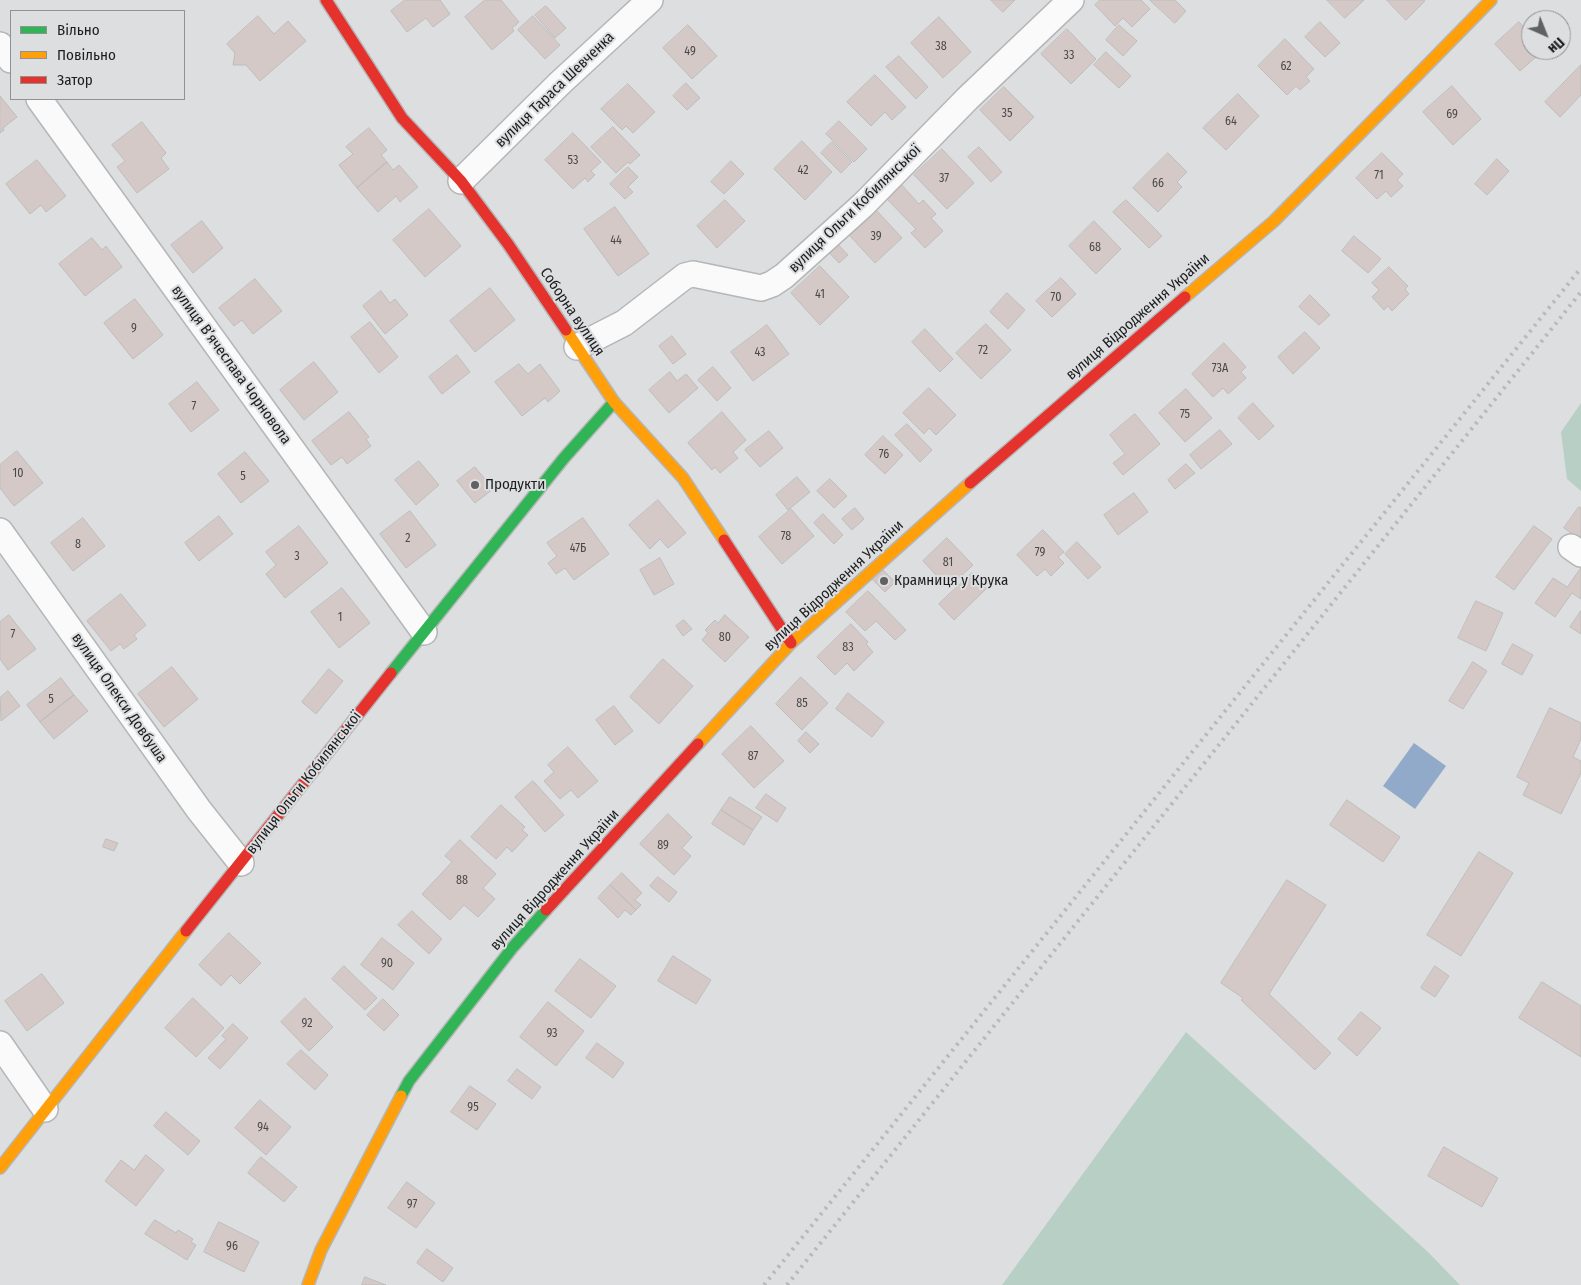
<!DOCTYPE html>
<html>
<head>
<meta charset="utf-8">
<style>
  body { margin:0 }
  #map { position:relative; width:1581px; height:1285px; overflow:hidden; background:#dddedf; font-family:"Fira Sans Condensed",sans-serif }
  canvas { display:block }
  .legend { position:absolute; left:10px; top:10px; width:175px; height:90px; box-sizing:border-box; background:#dcdee0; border:1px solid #8f9192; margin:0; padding:6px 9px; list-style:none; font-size:15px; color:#1c1d1e }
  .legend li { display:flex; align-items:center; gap:10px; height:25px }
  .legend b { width:25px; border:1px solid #8f9192 }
  .north { position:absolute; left:1521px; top:10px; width:50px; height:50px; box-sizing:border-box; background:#dcdee0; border:1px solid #8f9192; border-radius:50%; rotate:136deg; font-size:14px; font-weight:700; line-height:20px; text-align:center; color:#1c1d1e }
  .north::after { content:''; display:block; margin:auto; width:18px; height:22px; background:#606162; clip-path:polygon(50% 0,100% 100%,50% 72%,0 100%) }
</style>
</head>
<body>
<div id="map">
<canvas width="1581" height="1285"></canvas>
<ul class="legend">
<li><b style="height:6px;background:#30b455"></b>Вільно</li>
<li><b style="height:6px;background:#ff9f0a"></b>Повільно</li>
<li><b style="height:6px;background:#e5322d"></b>Затор</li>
</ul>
<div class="north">Пн</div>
</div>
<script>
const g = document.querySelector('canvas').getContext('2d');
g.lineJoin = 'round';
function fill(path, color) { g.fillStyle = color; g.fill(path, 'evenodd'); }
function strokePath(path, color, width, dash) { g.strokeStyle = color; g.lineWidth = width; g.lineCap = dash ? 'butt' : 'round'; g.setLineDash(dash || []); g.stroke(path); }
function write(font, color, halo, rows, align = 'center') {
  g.font = font + ' "Fira Sans Condensed",sans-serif'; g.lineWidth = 4; g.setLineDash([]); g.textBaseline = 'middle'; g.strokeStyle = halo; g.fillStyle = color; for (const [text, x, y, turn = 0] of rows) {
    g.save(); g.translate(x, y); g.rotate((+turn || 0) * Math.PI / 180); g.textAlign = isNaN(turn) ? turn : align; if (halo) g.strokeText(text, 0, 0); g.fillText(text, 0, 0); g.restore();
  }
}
const green = new Path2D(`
  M 1581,403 L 1581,491 L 1567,479 L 1561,432 Z
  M 1186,1032 L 1428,1252 L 1460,1285 L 1002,1285 Z`);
const water = new Path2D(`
  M 1414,743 L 1446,766 L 1415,809 L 1383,786 Z`);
const building = new Path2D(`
  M 405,0 L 440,0 L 450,14 L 433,27 L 426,18 L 407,32 L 391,11 Z
  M 485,0 L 501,0 L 519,22 L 512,28 L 514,31 L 492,50 L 465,17 Z
  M 991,0 L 1015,0 L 1003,12 Z
  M 1100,0 L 1141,0 L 1150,9 L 1132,27 L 1123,18 L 1115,26 L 1095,5 Z
  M 1150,0 L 1175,0 L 1186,11 L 1175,23 Z
  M 1327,0 L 1364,0 L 1345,18 Z
  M 1387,0 L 1423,0 L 1425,1 L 1406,20 Z
  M 546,6 L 566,28 L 555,38 L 535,15 Z
  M 258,16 L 274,34 L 288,21 L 306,41 L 260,81 L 246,65 L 233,65 L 235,53 L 227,44 Z
  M 533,16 L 560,45 L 545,59 L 518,30 Z
  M 939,17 L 971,52 L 943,78 L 911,43 Z
  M 1320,22 L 1340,43 L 1325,57 L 1305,37 Z
  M 1519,22 L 1531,35 L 1531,50 L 1544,50 L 1520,71 L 1495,44 Z
  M 688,25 L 717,56 L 692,79 L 663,48 Z
  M 1119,25 L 1137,41 L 1123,56 L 1106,40 Z
  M 1067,29 L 1096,59 L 1071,84 L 1041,54 Z
  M 1285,39 L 1314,69 L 1306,77 L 1310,81 L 1300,90 L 1296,86 L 1287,95 L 1258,66 Z
  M 1106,52 L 1131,76 L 1119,88 L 1094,65 Z
  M 899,56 L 928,87 L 916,99 L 886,67 Z
  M 1581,65 L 1581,95 L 1560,117 L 1545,102 Z
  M 875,75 L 906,107 L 892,120 L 885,112 L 871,126 L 847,102 Z
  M 686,83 L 700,98 L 687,110 L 673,96 Z
  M 628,84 L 655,112 L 633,133 L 626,126 L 622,130 L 601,109 Z
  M 1452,86 L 1481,119 L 1453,145 L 1423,112 Z
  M 1004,87 L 1034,117 L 1010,141 L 980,110 Z
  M 1238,94 L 1259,116 L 1226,150 L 1203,128 Z
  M 0,96 L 17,117 L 3,128 L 4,130 L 0,133 Z
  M 839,121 L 867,149 L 854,162 L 826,134 Z
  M 142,122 L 166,153 L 161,158 L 169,169 L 137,193 L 117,167 L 125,161 L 112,145 Z
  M 613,127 L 640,155 L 630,164 L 628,162 L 616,173 L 591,147 Z
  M 369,128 L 387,150 L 381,155 L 387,162 L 357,188 L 339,165 L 353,154 L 346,147 Z
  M 573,133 L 601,162 L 591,171 L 595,175 L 588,182 L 585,178 L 573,189 L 545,160 Z
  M 802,141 L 832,172 L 805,200 L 774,169 Z
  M 832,142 L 852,162 L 841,173 L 821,153 Z
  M 979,147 L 1002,172 L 991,182 L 968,157 Z
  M 942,149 L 974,183 L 947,209 L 914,175 Z
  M 1168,153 L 1187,172 L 1177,182 L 1182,187 L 1158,212 L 1133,188 Z
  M 1382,153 L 1403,174 L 1397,180 L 1403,186 L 1391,197 L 1386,191 L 1377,199 L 1356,178 Z
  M 1497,159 L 1509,171 L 1487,195 L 1475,184 Z
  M 37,160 L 66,196 L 46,212 L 41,205 L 30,214 L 6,184 Z
  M 731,161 L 744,174 L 724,194 L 711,182 Z
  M 387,162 L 393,170 L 399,165 L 418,187 L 400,202 L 396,196 L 378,212 L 357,188 Z
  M 628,167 L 638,177 L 628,187 L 633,192 L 625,199 L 610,184 Z
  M 899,182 L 919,204 L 923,200 L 936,214 L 931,218 L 943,231 L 925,248 L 911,233 L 916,229 L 884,196 Z
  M 725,200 L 745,221 L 717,248 L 697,226 Z
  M 1126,200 L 1162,236 L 1149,248 L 1113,212 Z
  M 615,207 L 649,254 L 618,276 L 584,229 Z
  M 429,209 L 461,246 L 425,277 L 393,240 Z
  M 877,211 L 902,238 L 875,263 L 850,236 Z
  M 202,221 L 223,248 L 193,273 L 171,245 Z
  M 1094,221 L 1121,249 L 1096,274 L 1069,246 Z
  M 1354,236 L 1381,259 L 1368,273 L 1342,251 Z
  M 92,238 L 102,250 L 106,246 L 122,267 L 85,296 L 59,264 Z
  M 832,238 L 848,255 L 839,263 L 823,246 Z
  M 820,266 L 849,297 L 820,325 L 791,293 Z
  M 1389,267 L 1408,286 L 1405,289 L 1409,294 L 1392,311 L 1388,306 L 1384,310 L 1372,297 L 1379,290 L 1372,283 Z
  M 1061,278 L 1076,294 L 1052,317 L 1036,301 Z
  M 255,279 L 282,311 L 253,334 L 242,320 L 234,326 L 219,308 Z
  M 490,288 L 515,320 L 475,352 L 450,321 Z
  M 381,291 L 390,303 L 395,299 L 408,315 L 385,334 L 363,306 Z
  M 1007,293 L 1025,310 L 1008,329 L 990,312 Z
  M 1310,295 L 1330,315 L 1319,325 L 1299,307 Z
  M 135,299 L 163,335 L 133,359 L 104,323 Z
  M 370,322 L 398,357 L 379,373 L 351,337 Z
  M 986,324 L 1011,350 L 981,379 L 956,353 Z
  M 767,325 L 789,354 L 753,381 L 731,352 Z
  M 925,329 L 953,359 L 940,372 L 912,342 Z
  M 1305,332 L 1320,348 L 1293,374 L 1278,357 Z
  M 672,336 L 686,354 L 673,364 L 659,346 Z
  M 1224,343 L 1246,367 L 1241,372 L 1246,378 L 1228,394 L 1223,388 L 1213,397 L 1192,374 Z
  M 457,355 L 470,372 L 442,394 L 429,377 Z
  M 314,362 L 338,392 L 304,420 L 280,390 Z
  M 519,364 L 528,374 L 540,364 L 560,391 L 548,402 L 545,398 L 522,416 L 495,382 Z
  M 713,367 L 731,388 L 717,401 L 698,380 Z
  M 670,372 L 677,381 L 686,374 L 698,388 L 669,413 L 649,390 Z
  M 197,382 L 219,410 L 191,432 L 169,404 Z
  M 929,388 L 956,415 L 936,435 L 929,428 L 924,434 L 903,413 Z
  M 1186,389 L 1212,418 L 1185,442 L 1159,413 Z
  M 1253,403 L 1274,426 L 1259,440 L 1238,418 Z
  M 349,412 L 369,437 L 366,439 L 371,446 L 347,464 L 342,457 L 331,465 L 312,441 Z
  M 722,412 L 746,440 L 733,452 L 738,458 L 720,473 L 715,467 L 712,470 L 688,443 Z
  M 1135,414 L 1160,444 L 1123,475 L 1113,463 L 1125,454 L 1110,435 Z
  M 907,424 L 932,450 L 920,462 L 895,435 Z
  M 1220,430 L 1232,444 L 1201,469 L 1190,455 Z
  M 769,431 L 783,448 L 760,467 L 745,450 Z
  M 883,436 L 903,455 L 885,474 L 865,455 Z
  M 17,451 L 43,483 L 14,506 L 0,488 L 0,465 Z
  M 245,452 L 269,481 L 241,503 L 218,474 Z
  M 419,461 L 439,485 L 416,505 L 395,480 Z
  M 1186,464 L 1195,473 L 1175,489 L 1168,480 Z
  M 475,467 L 493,489 L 475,503 L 457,481 Z
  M 797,477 L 810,492 L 788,510 L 776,495 Z
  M 830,479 L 847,496 L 834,508 L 817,491 Z
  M 1134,493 L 1148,512 L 1118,535 L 1104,515 Z
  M 658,500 L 686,533 L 668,548 L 660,539 L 650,549 L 629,525 Z
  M 1579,507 L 1581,508 L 1581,540 L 1564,528 Z
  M 855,508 L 864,519 L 852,530 L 842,519 Z
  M 791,509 L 814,536 L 782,564 L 759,537 Z
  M 410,511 L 436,545 L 406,568 L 380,534 Z
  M 823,514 L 843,535 L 834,544 L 814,523 Z
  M 219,516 L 233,534 L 199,561 L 185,543 Z
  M 83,518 L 105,546 L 73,571 L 51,543 Z
  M 583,518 L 609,554 L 574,580 L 565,568 L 556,574 L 548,563 L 557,556 L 547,543 Z
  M 299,526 L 328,563 L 285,598 L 266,574 L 276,565 L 266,552 Z
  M 1534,526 L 1552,539 L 1514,590 L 1496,577 Z
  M 1043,530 L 1064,552 L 1058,557 L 1064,563 L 1051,576 L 1045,569 L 1037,576 L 1017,555 Z
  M 947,538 L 973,565 L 948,588 L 923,561 Z
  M 1077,542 L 1101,567 L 1088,579 L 1065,554 Z
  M 660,558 L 674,584 L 654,595 L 640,570 Z
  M 1581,568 L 1581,599 L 1572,593 L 1555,617 L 1535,603 L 1553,578 L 1567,587 Z
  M 882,569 L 895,582 L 885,592 L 872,579 Z
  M 972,573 L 987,588 L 954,620 L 939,604 Z
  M 342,588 L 370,623 L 339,648 L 311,612 Z
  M 868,591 L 906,630 L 895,640 L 876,621 L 865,631 L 846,612 Z
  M 121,594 L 146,625 L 134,635 L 137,639 L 124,649 L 120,644 L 111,651 L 87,621 Z
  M 1476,601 L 1503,613 L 1486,651 L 1458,638 Z
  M 1581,611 L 1581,634 L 1570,627 Z
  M 9,615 L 36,649 L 8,670 L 0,659 L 0,622 Z
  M 725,615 L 749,637 L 725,662 L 702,640 L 708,633 L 705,630 L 715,620 L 718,623 Z
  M 684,620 L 692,629 L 683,636 L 676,626 Z
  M 851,624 L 868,642 L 866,644 L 873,652 L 854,671 L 847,663 L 835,675 L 817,657 Z
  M 1513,644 L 1533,655 L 1522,675 L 1502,664 Z
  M 663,659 L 693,686 L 659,724 L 630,697 Z
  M 1473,662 L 1487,671 L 1463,709 L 1449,701 Z
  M 172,667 L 198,699 L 164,727 L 138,694 Z
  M 329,669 L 343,681 L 316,714 L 302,702 Z
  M 801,677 L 828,703 L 802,730 L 776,704 Z
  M 61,678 L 74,695 L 40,722 L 27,705 Z
  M 8,691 L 20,706 L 1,721 L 0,698 Z
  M 848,693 L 884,722 L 872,737 L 836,709 Z
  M 74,695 L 88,711 L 54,739 L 40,722 Z
  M 614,706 L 633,731 L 615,745 L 596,720 Z
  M 1550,708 L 1581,723 L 1581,739 L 1573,757 L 1581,761 L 1581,773 L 1561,814 L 1523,795 L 1529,783 L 1517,777 Z
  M 751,726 L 784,761 L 754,788 L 722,754 Z
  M 806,732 L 819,744 L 810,753 L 798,741 Z
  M 568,747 L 598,781 L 578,798 L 571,790 L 560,799 L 544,781 L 554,772 L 548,765 Z
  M 533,781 L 564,815 L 545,832 L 515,797 Z
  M 766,794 L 786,808 L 777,822 L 756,808 Z
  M 730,797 L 762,817 L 753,830 L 721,810 Z
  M 1347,800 L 1400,837 L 1383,862 L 1330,825 Z
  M 501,805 L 525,827 L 522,830 L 528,835 L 512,852 L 507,847 L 496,859 L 471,837 Z
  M 721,810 L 753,830 L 744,845 L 712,824 Z
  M 668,814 L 692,837 L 682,848 L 691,856 L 674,875 L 640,844 Z
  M 106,839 L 118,843 L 114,851 L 103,847 Z
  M 460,840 L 496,874 L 483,888 L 495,899 L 478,917 L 464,905 L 450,920 L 422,894 L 452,862 L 445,856 Z
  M 1479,852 L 1513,873 L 1461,956 L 1427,935 Z
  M 622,873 L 642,893 L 635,900 L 641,905 L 636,910 L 610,885 Z
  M 658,877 L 677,892 L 669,902 L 650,886 Z
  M 1287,880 L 1326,905 L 1269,994 L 1331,1053 L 1315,1070 L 1241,1000 L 1243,998 L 1221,983 Z
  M 610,885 L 636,910 L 631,915 L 625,910 L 618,918 L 598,898 Z
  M 412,911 L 442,939 L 429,954 L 398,925 Z
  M 229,933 L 261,963 L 240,984 L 231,975 L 221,986 L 199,965 Z
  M 382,938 L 414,963 L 393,990 L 361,965 Z
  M 673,956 L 711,980 L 696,1004 L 658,981 Z
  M 580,959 L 616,986 L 591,1018 L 555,991 Z
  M 344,966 L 377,998 L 365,1010 L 332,979 Z
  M 1435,966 L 1449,976 L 1435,997 L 1421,988 Z
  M 42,974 L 64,1003 L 27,1031 L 5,1001 Z
  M 1542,982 L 1581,1006 L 1581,1057 L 1519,1018 Z
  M 193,998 L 224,1028 L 196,1057 L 165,1028 Z
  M 305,998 L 333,1027 L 309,1051 L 281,1022 Z
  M 383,999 L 399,1015 L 384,1031 L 367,1015 Z
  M 548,1002 L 584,1031 L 556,1066 L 520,1037 Z
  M 1361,1012 L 1381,1028 L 1357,1056 L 1338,1039 Z
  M 233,1024 L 248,1038 L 220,1069 L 208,1058 L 226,1039 L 222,1036 Z
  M 597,1043 L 624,1063 L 613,1078 L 586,1058 Z
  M 301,1050 L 328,1075 L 315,1090 L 287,1064 Z
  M 517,1069 L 541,1087 L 532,1099 L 508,1081 Z
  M 470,1086 L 496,1104 L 477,1130 L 451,1112 Z
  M 260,1100 L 291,1127 L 266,1155 L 235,1128 Z
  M 166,1112 L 200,1141 L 188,1155 L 154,1126 Z
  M 1444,1147 L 1498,1178 L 1482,1207 L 1428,1176 Z
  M 146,1155 L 164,1170 L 136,1206 L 105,1181 L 121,1160 L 134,1170 Z
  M 261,1157 L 297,1187 L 284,1202 L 248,1173 Z
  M 407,1182 L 435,1203 L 416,1228 L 388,1208 Z
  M 155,1220 L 176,1233 L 178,1230 L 193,1239 L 191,1242 L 196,1245 L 187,1260 L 145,1234 Z
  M 219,1222 L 259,1242 L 244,1272 L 204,1252 Z
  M 427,1249 L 453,1268 L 443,1282 L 417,1263 Z
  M 365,1277 L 386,1285 L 362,1285 Z`);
const street = new Path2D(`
  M 0,45 L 11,60
  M 39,99 L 424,632
  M 461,181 L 560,83 L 650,0
  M 577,347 L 624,323 L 685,276 L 693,274 L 761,288 L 772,284 L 784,276 L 863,205 L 968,98 L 1071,0
  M 0,531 L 199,810 L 241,863
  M 1571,547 L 1581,554
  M 0,1044 L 45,1109`);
const fast = new Path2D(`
  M 391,673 L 564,458 L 614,402
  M 401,1096 L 409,1081 L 513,947 L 546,910`);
const slow = new Path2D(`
  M 1185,297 L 1274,221 L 1491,0
  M 566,330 L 614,402 L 683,478 L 724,540
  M 698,744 L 791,643 L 970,483
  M 0,1168 L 186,931
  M 308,1285 L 321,1250 L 401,1096`);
const jam = new Path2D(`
  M 326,0 L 402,118 L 461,181 L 508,244 L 566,330
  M 970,483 L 1185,297
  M 724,540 L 791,643
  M 546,910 L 698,744
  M 186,931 L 391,673`);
const rail = new Path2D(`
  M 764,1285 L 1581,268
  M 787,1285 L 1581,292`);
const markers = [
  [475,485,5,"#606162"],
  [884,581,5,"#606162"]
];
const numberNames = [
  ["38",941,47],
  ["49",690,52],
  ["33",1069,56],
  ["62",1286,67],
  ["35",1007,114],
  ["69",1452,115],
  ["64",1231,122],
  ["53",573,161],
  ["42",803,171],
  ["71",1379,176],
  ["37",944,179],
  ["66",1158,184],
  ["39",876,237],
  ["44",616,241],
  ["68",1095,248],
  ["41",820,295],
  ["70",1056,298],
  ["9",134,329],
  ["72",983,351],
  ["43",760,353],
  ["73А",1220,369],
  ["7",194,407],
  ["75",1185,415],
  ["76",884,455],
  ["10",18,474],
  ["5",243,477],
  ["78",786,537],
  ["2",408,539],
  ["8",78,545],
  ["47Б",578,549],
  ["79",1040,553],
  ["3",297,557],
  ["81",948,563],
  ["1",340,618],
  ["7",13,635],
  ["80",725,638],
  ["83",848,648],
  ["5",51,700],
  ["85",802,704],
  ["87",753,757],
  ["89",663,846],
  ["88",462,881],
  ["90",387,964],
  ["92",307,1024],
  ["93",552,1034],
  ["95",473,1108],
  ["94",263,1128],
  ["97",412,1205],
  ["96",232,1247]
];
const streetNames = [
  ["вулиця Тараса Шевченка",555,90,-44],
  ["вулиця Ольги Кобилянської",855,209,-44],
  ["Соборна вулиця",572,312,56],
  ["вулиця Відродження України",1138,317,-41],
  ["вулиця Вʼячеслава Чорновола",231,365,54],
  ["вулиця Відродження України",834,586,-43],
  ["вулиця Олекси Довбуша",119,698,55],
  ["вулиця Ольги Кобилянської",304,783,-52],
  ["вулиця Відродження України",555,880,-48]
];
const poiNames = [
  ["Продукти",485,485],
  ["Крамниця у Крука",894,581]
];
fill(green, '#b8cfc5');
fill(water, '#92aac9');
fill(building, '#d4c9c6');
strokePath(building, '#bdbdbd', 1);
strokePath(street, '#b5b6b7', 28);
strokePath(fast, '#b5b6b7', 14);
strokePath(slow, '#b5b6b7', 14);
strokePath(jam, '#b5b6b7', 14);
strokePath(street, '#fafafa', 25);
strokePath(fast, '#30b455', 11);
strokePath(slow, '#ff9f0a', 11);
strokePath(jam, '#e5322d', 11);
strokePath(rail, '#b8b9ba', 4, [2.5, 5]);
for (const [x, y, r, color] of markers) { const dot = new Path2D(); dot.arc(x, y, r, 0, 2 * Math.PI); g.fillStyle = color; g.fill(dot); strokePath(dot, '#dcdee0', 2); }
write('12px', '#4a4848', null, numberNames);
write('15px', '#1c1d1e', '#dcdee0', streetNames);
write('15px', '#1c1d1e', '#dcdee0', poiNames, 'left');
</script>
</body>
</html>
